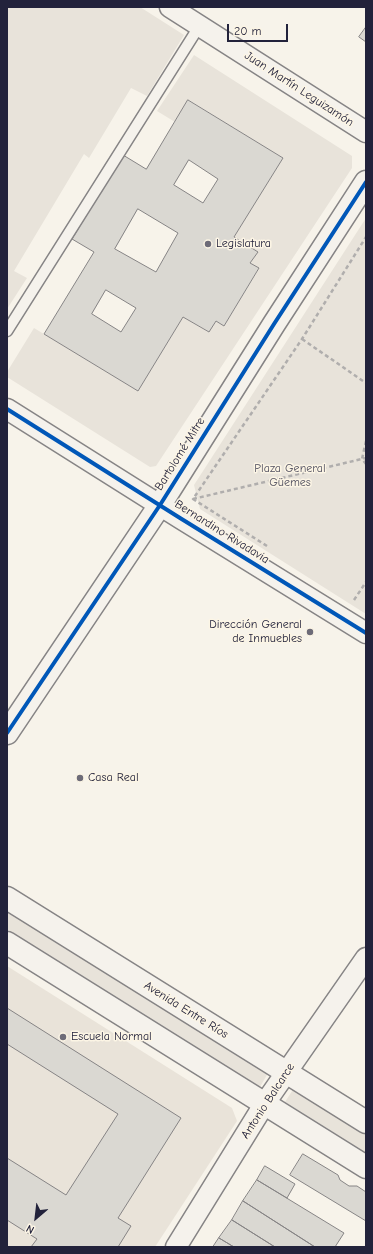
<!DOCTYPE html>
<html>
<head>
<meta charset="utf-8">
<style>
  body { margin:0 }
  #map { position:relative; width:373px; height:1254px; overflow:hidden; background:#f7f3ea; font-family:"Comic Neue",sans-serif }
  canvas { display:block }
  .frame { position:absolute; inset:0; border:8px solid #22223b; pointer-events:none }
  .north { position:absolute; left:16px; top:1198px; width:40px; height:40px; -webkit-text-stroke:3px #fcf5e5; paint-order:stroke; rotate:208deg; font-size:11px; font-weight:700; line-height:16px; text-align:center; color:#22223b }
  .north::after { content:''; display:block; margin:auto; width:14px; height:18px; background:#22223b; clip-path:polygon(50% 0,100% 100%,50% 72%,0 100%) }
  .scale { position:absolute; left:227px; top:24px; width:61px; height:18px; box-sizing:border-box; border:2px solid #22223b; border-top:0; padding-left:5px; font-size:12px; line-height:14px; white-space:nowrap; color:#22223b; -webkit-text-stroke:3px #fcf5e5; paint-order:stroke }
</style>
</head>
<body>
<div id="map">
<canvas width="373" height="1254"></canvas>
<div class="frame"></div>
<div class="north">N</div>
<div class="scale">20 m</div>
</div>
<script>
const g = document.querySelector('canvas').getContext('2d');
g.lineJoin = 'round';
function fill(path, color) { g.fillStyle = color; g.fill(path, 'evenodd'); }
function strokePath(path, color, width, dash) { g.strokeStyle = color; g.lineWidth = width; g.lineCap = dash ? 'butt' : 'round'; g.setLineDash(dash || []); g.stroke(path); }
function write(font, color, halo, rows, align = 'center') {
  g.font = font + ' "Comic Neue",sans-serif'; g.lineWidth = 3; g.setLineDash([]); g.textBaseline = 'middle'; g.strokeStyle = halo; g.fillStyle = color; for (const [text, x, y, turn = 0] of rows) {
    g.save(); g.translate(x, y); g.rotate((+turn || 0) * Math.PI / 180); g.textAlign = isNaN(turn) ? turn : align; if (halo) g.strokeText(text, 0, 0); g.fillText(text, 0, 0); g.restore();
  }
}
const built = new Path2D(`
  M 7,966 L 232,1108 L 237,1121 L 155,1247 L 7,1247 Z`);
const green = new Path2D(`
  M 7,7 L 140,7 L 184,35 L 147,96 L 131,88 L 89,158 L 84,154 L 14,271 L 27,278 L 7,309 Z
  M 194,55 L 352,156 L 352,168 L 156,466 L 150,467 L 7,377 L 7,372 L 34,328 L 138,391 L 183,317 L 208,332 L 216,321 L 224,326 L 259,269 L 250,263 L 258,252 L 234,237 L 283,158 L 189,100 L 175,122 L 157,111 Z
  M 366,218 L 366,614 L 200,509 L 194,485 Z
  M 7,910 L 268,1073 L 260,1087 L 7,929 Z
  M 294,1088 L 366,1134 L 366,1153 L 285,1102 Z`);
const building = new Path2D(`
  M 366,27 L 366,42 L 359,37 Z
  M 188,100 L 283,158 L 234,237 L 258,252 L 250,263 L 259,268 L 224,326 L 216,321 L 209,332 L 183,317 L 138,391 L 44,334 L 94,252 L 72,239 L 123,155 L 146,169 ZM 189,160 L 218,179 L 203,203 L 174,185 ZM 138,209 L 178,233 L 156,272 L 115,249 ZM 106,290 L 136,308 L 121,332 L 92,314 Z
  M 7,1008 L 181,1118 L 118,1218 L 131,1226 L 118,1247 L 31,1247 L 37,1239 L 7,1220 L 7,1158 L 66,1195 L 118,1114 L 7,1044 Z
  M 303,1154 L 338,1175 L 340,1180 L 349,1186 L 357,1186 L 366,1192 L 366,1221 L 290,1175 Z
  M 265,1166 L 295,1184 L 287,1198 L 257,1180 Z
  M 257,1180 L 344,1233 L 335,1247 L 315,1247 L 243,1201 Z
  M 243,1201 L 315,1247 L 275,1247 L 232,1220 Z
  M 232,1220 L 275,1247 L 234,1247 L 219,1238 Z
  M 219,1238 L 234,1247 L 213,1247 Z`);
const path = new Path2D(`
  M 302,339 L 366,383
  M 366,441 L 362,459 L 366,464
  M 193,499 L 366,458
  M 267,546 L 193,499 L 302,339 L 366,237
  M 354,600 L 366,582`);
const lane = new Path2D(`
  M 7,331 L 200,25`);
const street = new Path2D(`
  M 170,7 L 366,132
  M 7,409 L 180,518 L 366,633
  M 176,1247 L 265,1103 L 366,958`);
const secondary = new Path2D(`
  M 7,733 L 160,505 L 274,324 L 366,182
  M 7,898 L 366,1122
  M 7,943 L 366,1167`);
const cycleway = new Path2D(`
  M 7,409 L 180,518 L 366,633
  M 7,733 L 160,505 L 274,324 L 366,182`);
const markers = [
  [208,244,4,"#6d6b78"],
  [310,632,4,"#6d6b78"],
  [80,778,4,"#6d6b78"],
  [63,1037,4,"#6d6b78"]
];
const streetNames = [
  ["Juan Martín Leguizamón",299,89,33],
  ["Bartolomé Mitre",180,454,-58],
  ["Bernardino Rivadavia",222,532,32],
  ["Avenida Entre Ríos",186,1010,32],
  ["Antonio Balcarce",268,1101,-57]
];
const poiNames = [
  ["Legislatura",216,244],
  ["Dirección General",302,625,"right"],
  ["de Inmuebles",302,639,"right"],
  ["Casa Real",88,778],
  ["Escuela Normal",71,1037]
];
const parkNames = [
  ["Plaza General",290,469],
  ["Güemes",290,483]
];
fill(built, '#e9e3d9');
fill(green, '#e8e3da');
fill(building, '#dad8d2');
strokePath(building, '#868485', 1);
strokePath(lane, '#868485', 13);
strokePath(street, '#868485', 23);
strokePath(secondary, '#868485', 25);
strokePath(path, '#b0aead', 2.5, [4, 3]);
strokePath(lane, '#f5f2ec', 10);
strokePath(street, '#f5f2ec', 20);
strokePath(secondary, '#f5f2ec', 22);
strokePath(cycleway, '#0057b8', 4);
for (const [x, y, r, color] of markers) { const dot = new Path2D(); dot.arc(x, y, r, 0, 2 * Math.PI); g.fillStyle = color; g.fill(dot); strokePath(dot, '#fcf5e5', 1.5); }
write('12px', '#22223b', '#fcf5e5', streetNames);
write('12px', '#22223b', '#fcf5e5', poiNames, 'left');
write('12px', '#504f5f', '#fcf5e5', parkNames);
</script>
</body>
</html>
